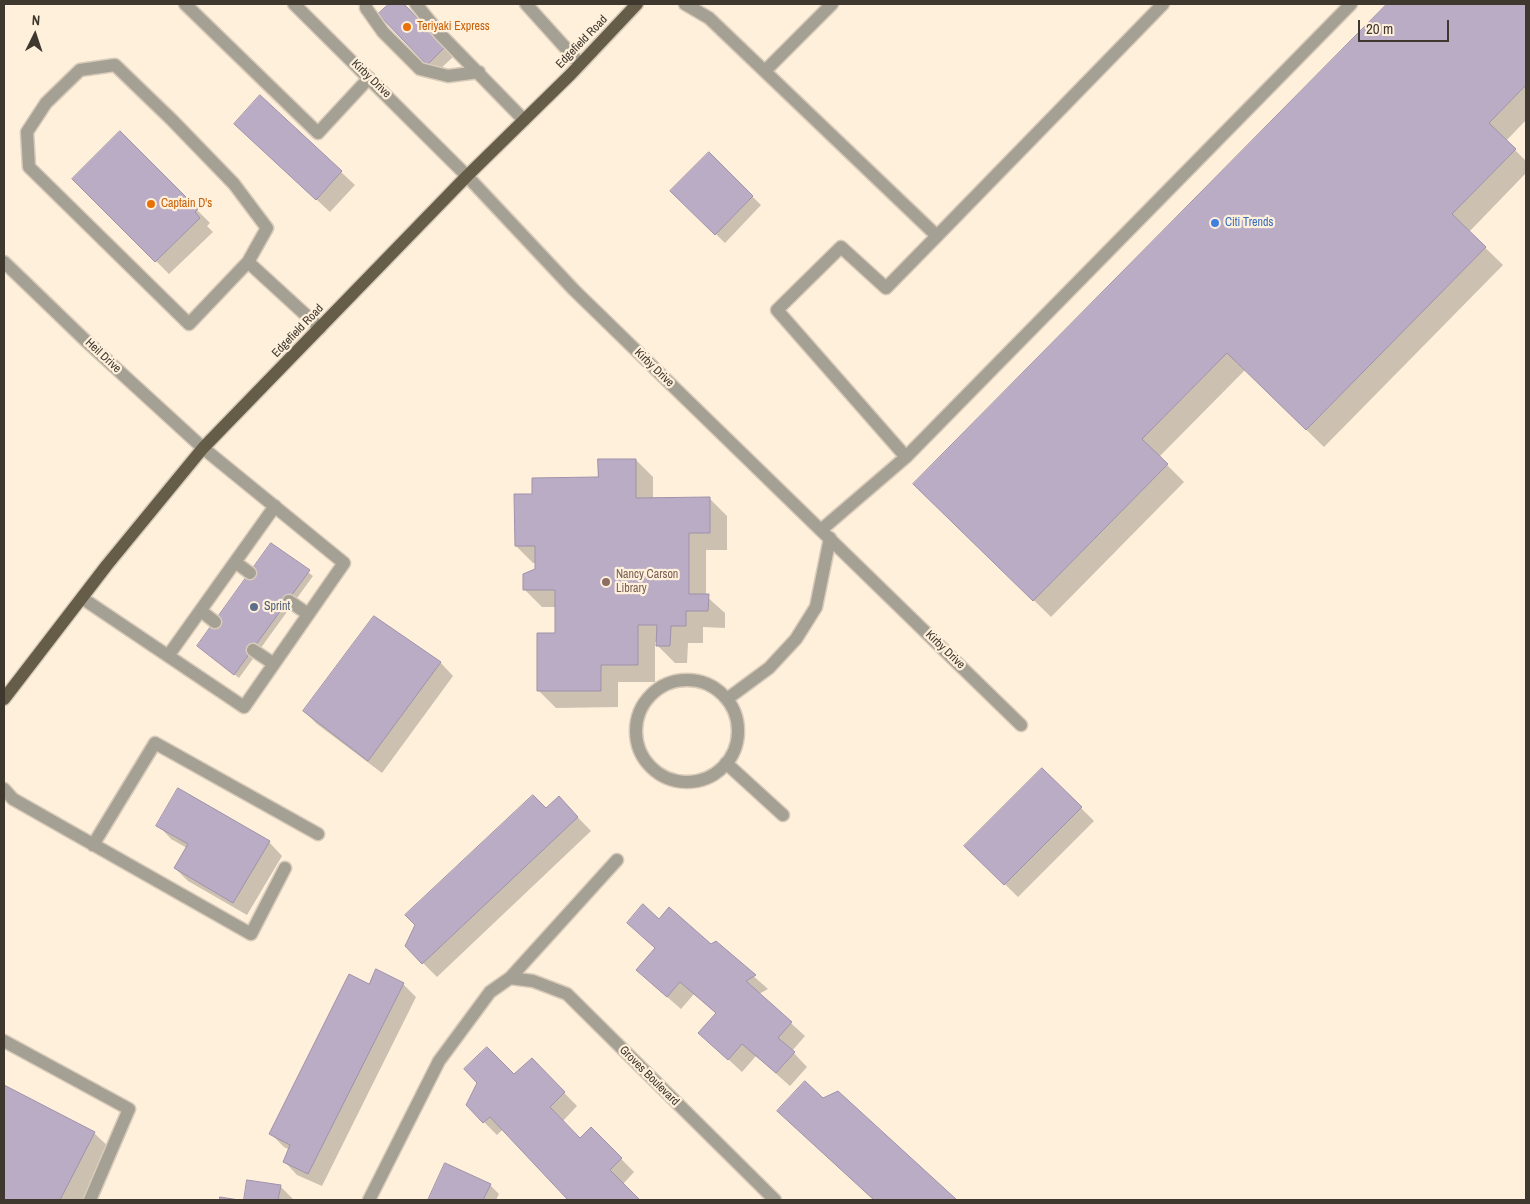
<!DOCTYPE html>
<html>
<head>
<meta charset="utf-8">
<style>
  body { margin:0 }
  #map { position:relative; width:1530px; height:1204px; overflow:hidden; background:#fff0dc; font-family:"Archivo Narrow",sans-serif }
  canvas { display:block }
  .frame { position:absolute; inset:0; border:5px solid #3f382e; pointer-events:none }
  .north { position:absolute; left:10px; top:10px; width:50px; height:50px; -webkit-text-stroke:4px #fff0dc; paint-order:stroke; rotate:4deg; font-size:14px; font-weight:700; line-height:20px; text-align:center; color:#3f382e }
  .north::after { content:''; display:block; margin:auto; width:18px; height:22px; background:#3f382e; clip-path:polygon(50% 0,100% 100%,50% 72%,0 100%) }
  .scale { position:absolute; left:1358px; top:20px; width:91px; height:22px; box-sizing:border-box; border:2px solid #3f382e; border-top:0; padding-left:6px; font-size:15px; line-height:18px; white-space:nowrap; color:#3f382e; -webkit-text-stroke:4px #fff0dc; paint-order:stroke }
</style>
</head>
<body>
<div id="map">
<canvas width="1530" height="1204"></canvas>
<div class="frame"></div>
<div class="north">N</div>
<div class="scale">20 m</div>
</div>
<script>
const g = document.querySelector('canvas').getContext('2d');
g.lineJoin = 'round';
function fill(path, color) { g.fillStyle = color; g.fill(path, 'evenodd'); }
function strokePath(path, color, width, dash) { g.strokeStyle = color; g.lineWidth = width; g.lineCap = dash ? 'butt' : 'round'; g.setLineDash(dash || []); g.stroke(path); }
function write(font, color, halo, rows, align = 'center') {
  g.font = font + ' "Archivo Narrow",sans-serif'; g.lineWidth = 4.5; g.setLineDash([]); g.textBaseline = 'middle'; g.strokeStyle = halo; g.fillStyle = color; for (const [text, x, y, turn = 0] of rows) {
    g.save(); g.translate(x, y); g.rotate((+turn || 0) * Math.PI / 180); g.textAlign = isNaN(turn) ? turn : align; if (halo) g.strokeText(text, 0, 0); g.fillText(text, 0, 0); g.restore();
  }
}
const shadow = new Path2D(`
  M 390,4 L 402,4 L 453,57 L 437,72 L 380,14 Z
  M 1388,4 L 1526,4 L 1526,120 L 1506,141 L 1526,161 L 1526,173 L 1469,232 L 1503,265 L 1324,447 L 1245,370 L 1159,457 L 1184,482 L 1051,617 L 915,484 Z
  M 260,97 L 355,185 L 330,212 L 249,137 Z
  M 120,133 L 210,223 L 207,226 L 213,232 L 169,274 L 74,179 Z
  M 709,154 L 761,205 L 725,243 L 672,191 Z
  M 636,460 L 653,477 L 653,499 L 709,498 L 727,516 L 727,550 L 706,550 L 706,596 L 725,613 L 725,628 L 703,627 L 703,643 L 688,643 L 687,663 L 675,663 L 658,646 L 658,642 L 655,642 L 655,682 L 618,682 L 618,707 L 556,708 L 538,690 L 556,635 L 557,607 L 542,607 L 524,589 L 536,570 L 536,563 L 533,563 L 516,546 L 533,495 L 600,478 Z
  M 271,545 L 313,576 L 239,678 L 203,650 Z
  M 440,662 L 453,676 L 382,773 L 317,724 L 304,711 Z
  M 1042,769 L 1094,821 L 1018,897 L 966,846 Z
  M 559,798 L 591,831 L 437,977 L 406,946 Z
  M 158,825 L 269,842 L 282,856 L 247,915 L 188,881 L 175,868 L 187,848 L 171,839 Z
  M 659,921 L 711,945 L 716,943 L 768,989 L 759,994 L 805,1036 L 792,1051 L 807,1067 L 790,1086 L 756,1056 L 742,1072 L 700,1033 L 717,1014 L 694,994 L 681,1009 L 651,983 Z
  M 403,984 L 416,997 L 322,1186 L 297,1175 L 284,1161 L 290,1150 L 284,1147 L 271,1134 L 370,986 Z
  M 532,1060 L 577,1106 L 562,1122 L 580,1139 L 591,1128 L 634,1172 L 623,1184 L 639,1200 L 569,1200 L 503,1129 L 497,1135 L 484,1122 L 514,1076 Z
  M 4,1086 L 94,1133 L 112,1150 L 86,1200 L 4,1200 Z
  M 838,1092 L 955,1200 L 874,1200 L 792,1124 L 823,1099 Z
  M 445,1165 L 490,1185 L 499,1194 L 496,1200 L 429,1200 Z
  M 248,1181 L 280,1186 L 294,1200 L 245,1200 Z`);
const building = new Path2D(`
  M 389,4 L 404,4 L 445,47 L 427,65 L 378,14 Z
  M 1387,4 L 1526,4 L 1526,85 L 1489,123 L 1516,149 L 1452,214 L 1486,247 L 1306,430 L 1227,353 L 1142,439 L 1168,464 L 1033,601 L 913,484 Z
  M 260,95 L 342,171 L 316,200 L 234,124 Z
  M 120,131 L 198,209 L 195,212 L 200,218 L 155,262 L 72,179 Z
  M 709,152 L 753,196 L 715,235 L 670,191 Z
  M 598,459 L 636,459 L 636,498 L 710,497 L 710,533 L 689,533 L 689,594 L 709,594 L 708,611 L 686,611 L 686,626 L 671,626 L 670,646 L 656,646 L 657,625 L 638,625 L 638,665 L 601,665 L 601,691 L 537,691 L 537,633 L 555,633 L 555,590 L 523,590 L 523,574 L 535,569 L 535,546 L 515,546 L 514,494 L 532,494 L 532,478 L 598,477 Z
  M 271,543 L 310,570 L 234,675 L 197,646 Z
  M 374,616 L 441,662 L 368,761 L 303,711 Z
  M 1042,768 L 1082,807 L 1004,885 L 964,846 Z
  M 178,788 L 270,841 L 233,903 L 174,868 L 188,844 L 156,826 Z
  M 533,795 L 546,808 L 559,796 L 578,817 L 422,964 L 405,946 L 415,925 L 405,915 Z
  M 643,904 L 659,919 L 669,907 L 711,944 L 716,941 L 756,975 L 746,981 L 792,1022 L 778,1038 L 795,1052 L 776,1073 L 742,1044 L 728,1060 L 698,1033 L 716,1013 L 680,982 L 667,997 L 636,970 L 655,948 L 627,923 Z
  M 376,969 L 404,983 L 308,1174 L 283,1162 L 290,1145 L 269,1134 L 349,974 L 369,984 Z
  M 487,1047 L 514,1074 L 532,1058 L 565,1092 L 550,1107 L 580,1138 L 591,1127 L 622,1158 L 610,1170 L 640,1200 L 568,1200 L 490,1117 L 483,1123 L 466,1105 L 477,1083 L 464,1069 Z
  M 805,1081 L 823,1098 L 838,1091 L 957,1200 L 874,1200 L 777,1111 Z
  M 4,1085 L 95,1132 L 60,1200 L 4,1200 Z
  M 445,1163 L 491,1184 L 483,1200 L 428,1200 Z
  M 247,1180 L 281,1185 L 278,1200 L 244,1200 Z
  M 220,1197 L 239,1200 L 220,1200 Z`);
const lane = new Path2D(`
  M 185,4 L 318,133 L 369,78
  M 366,4 L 366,8 L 383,32 L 420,69 L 448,76 L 479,72
  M 416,4 L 440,34 L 524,120
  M 526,4 L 580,64
  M 685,4 L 709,18 L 937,236 L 1163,4
  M 115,65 L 172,120 L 234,184 L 267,228 L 248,262 L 189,324 L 29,167 L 27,132 L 46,103 L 80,70 Z
  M 765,71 L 832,4
  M 937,236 L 886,288 L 841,247 L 777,310 L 906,457 L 1351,4
  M 248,262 L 320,328
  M 821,530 L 906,457
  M 235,562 L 250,573
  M 82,598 L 244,707 L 344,563 L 203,448
  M 289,601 L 308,614
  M 201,611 L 215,622
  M 253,650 L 274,664
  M 168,656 L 275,506
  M636 731a51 51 0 1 1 102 0a51 51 0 1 1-102 0Z
  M 727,699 L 769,668 L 796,639 L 816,607 L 830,538
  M 726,763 L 783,815
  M 4,789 L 13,799 L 251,934 L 285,868
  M 93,845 L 155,743 L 318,834
  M 4,1041 L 129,1109 L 90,1200`);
const street = new Path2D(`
  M 294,4 L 467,176 L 574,290 L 1021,725
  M 4,262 L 85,340 L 203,448
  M 510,978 L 617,860
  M 369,1200 L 439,1061 L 490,992 L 510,978 L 533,981 L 567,994 L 775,1200`);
const primary = new Path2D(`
  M 4,699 L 107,565 L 203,448 L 467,176 L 571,74 L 637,4`);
const markers = [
  [407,27,5,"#e8710a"],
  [151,204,5,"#e8710a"],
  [1215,223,5,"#3f7fe0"],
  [606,582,5,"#8d6e63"],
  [254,607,5,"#5c6f8a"]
];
const foodNames = [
  ["Teriyaki Express",417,27],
  ["Captain D's",161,204]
];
const streetNames = [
  ["Edgefield Road",582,42,-46],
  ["Kirby Drive",371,79,44],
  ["Edgefield Road",298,331,-46],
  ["Heil Drive",103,356,43],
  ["Kirby Drive",654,368,44],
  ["Kirby Drive",945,650,44],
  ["Groves Boulevard",649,1076,45]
];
const shopNames = [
  ["Citi Trends",1225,223]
];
const educationNames = [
  ["Nancy Carson",616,575],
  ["Library",616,589]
];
const serviceNames = [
  ["Sprint",264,607]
];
fill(shadow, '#0003');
fill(building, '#bbacc6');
strokePath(building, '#9f91aa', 1);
strokePath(lane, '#d9cbb9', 15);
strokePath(street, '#d9cbb9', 15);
strokePath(primary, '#d9cbb9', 15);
strokePath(lane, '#a5a094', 12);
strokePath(street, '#a5a094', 12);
strokePath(primary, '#655d48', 12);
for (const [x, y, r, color] of markers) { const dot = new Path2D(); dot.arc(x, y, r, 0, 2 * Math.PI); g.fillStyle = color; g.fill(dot); strokePath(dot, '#fff0dc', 2); }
write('12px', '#c56008', '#fff0dc', foodNames, 'left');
write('12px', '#3f382e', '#fff0dc', streetNames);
write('12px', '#366cbe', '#fff0dc', shopNames, 'left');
write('12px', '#785e54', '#fff0dc', educationNames, 'left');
write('12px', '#4e5e75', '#fff0dc', serviceNames, 'left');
</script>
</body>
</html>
